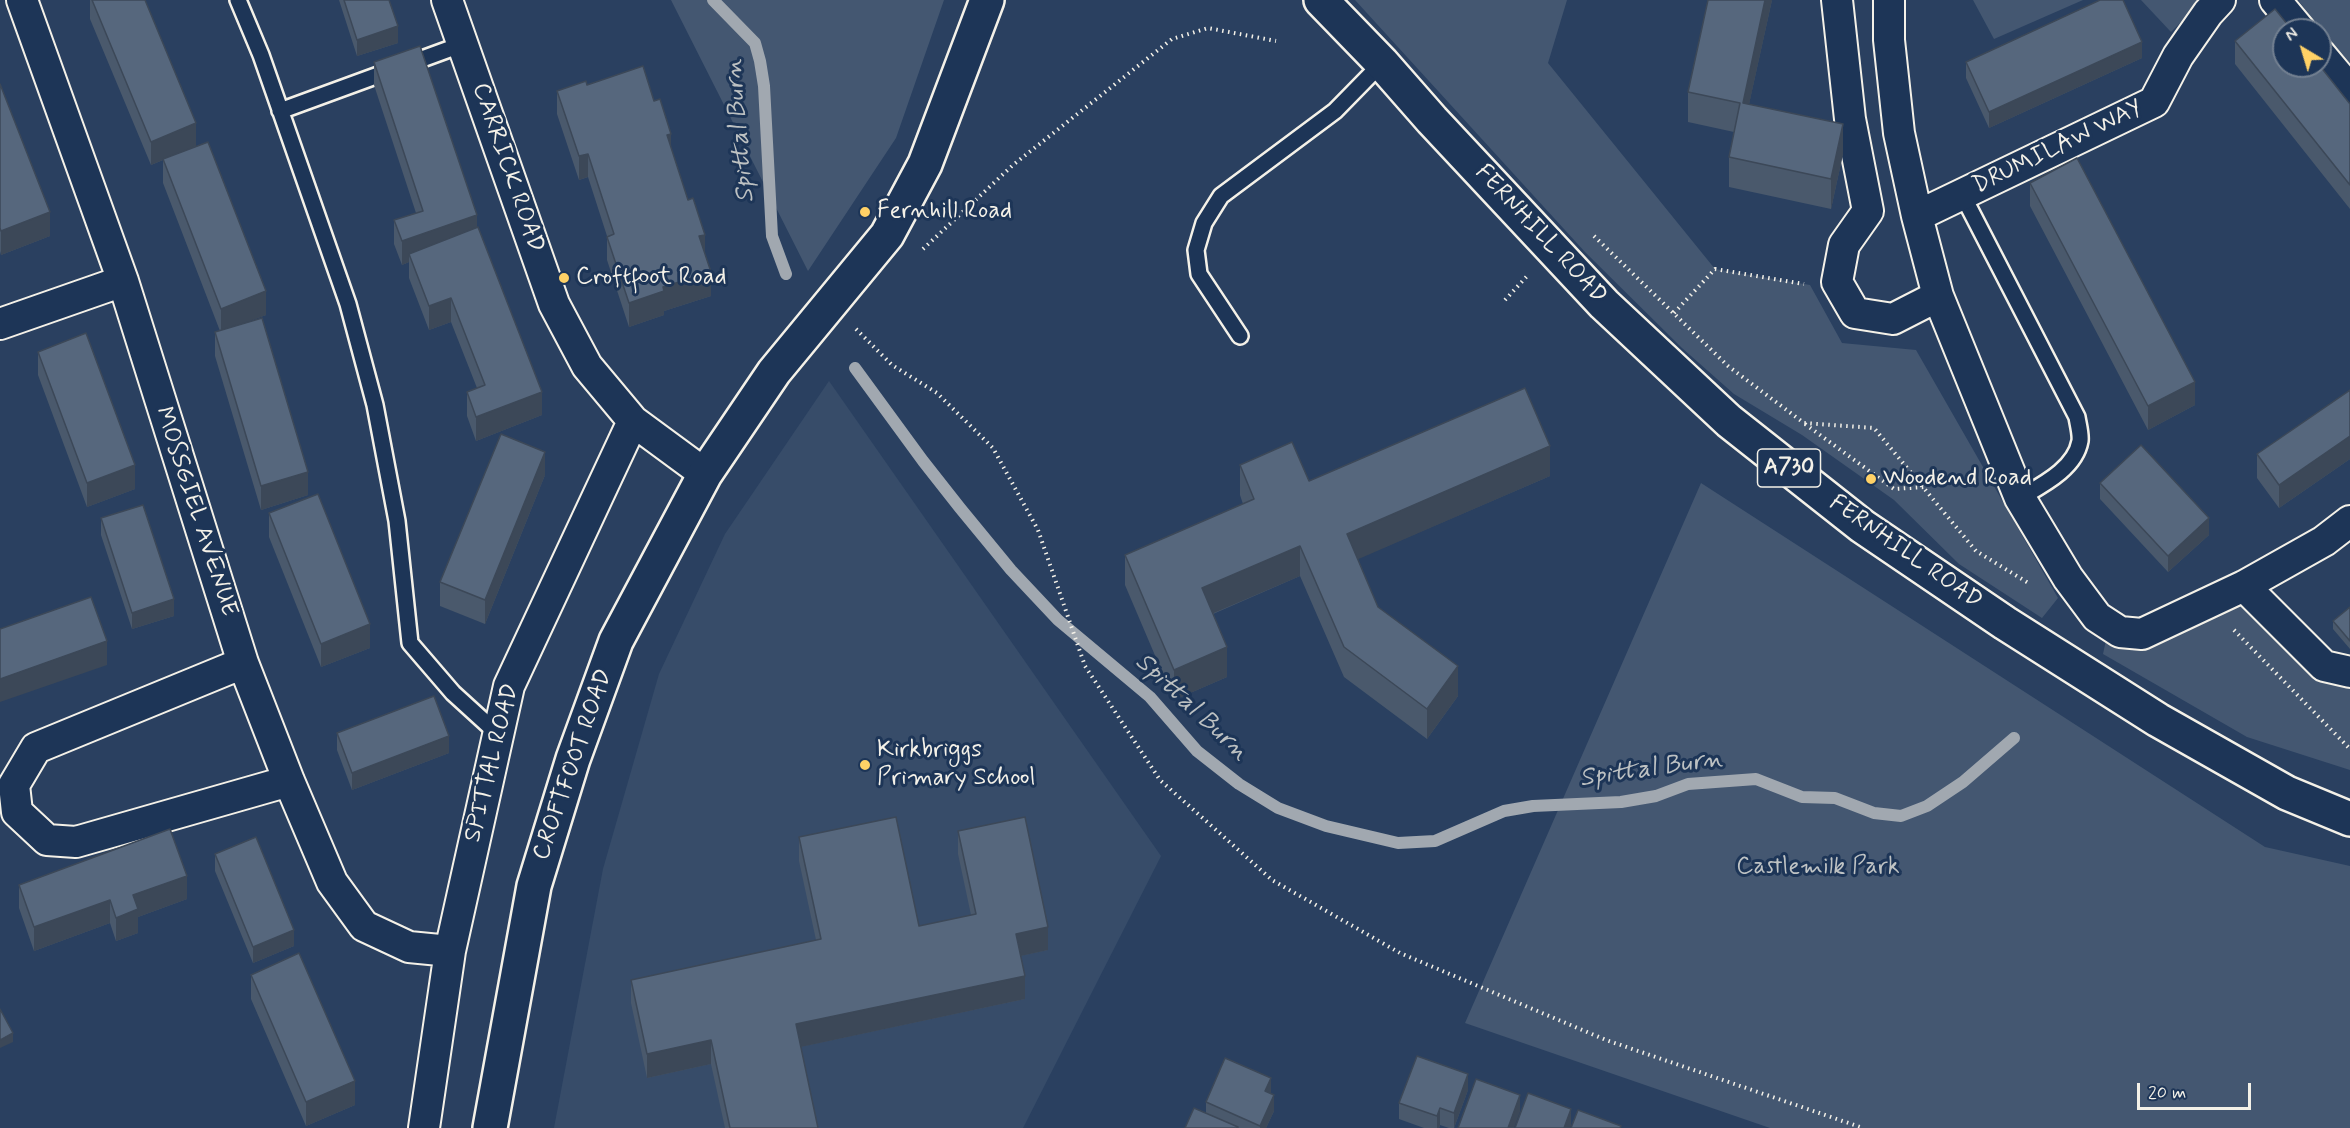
<!DOCTYPE html>
<html>
<head>
<meta charset="utf-8">
<style>
  body { margin:0 }
  #map { position:relative; width:2350px; height:1128px; overflow:hidden; background:#2a4060; font-family:Mynerve,sans-serif }
  canvas { display:block }
  .north { position:absolute; left:2272px; top:18px; width:60px; height:60px; box-sizing:border-box; background:#1d3557; border:2px solid #738091; border-radius:50%; rotate:322deg; font-size:16px; font-weight:700; line-height:24px; text-align:center; color:#f4f1e8 }
  .north::after { content:''; display:block; margin:auto; width:21px; height:27px; background:#ffd166; clip-path:polygon(50% 0,100% 100%,50% 72%,0 100%) }
  .scale { position:absolute; left:2137px; top:1083px; width:114px; height:27px; box-sizing:border-box; border:3px solid #f4f1e8; border-top:0; padding-left:8px; font-size:18px; line-height:21px; white-space:nowrap; color:#f4f1e8; -webkit-text-stroke:4px #1d3557; paint-order:stroke }
</style>
</head>
<body>
<div id="map">
<canvas width="2350" height="1128"></canvas>
<div class="north">N</div>
<div class="scale">20 m</div>
</div>
<script>
const g = document.querySelector('canvas').getContext('2d');
g.lineJoin = 'round';
function fill(path, color) { g.fillStyle = color; g.fill(path, 'evenodd'); }
function strokePath(path, color, width, dash) { g.strokeStyle = color; g.lineWidth = width; g.lineCap = dash ? 'butt' : 'round'; g.setLineDash(dash || []); g.stroke(path); }
function write(font, color, halo, rows, align = 'center') {
  g.font = font + ' Mynerve,sans-serif'; g.lineWidth = 6; g.setLineDash([]); g.textBaseline = 'middle'; g.strokeStyle = halo; g.fillStyle = color; for (const [text, x, y, turn = 0] of rows) {
    g.save(); g.translate(x, y); g.rotate((+turn || 0) * Math.PI / 180); g.textAlign = isNaN(turn) ? turn : align; if (halo) g.strokeText(text, 0, 0); g.fillText(text, 0, 0); g.restore();
  }
}
const built = new Path2D(`
  M 829,381 L 1161,856 L 1023,1128 L 554,1128 L 603,869 L 659,674 L 725,534 Z`);
const green = new Path2D(`
  M 671,0 L 944,0 L 896,138 L 808,271 Z
  M 1355,0 L 1567,0 L 1548,63 L 1715,269 L 1810,285 L 1842,343 L 1916,350 L 2058,598 L 2042,618 L 1959,564 L 1894,500 L 1802,435 L 1734,394 L 1682,348 L 1585,252 Z
  M 1973,0 L 2083,0 L 1994,39 Z
  M 2141,0 L 2203,0 L 2171,32 Z
  M 2298,0 L 2350,0 L 2350,66 Z
  M 1701,483 L 2265,847 L 2350,866 L 2350,1128 L 1770,1128 L 1465,1023 Z
  M 2242,605 L 2350,684 L 2350,770 L 2247,737 L 2103,654 L 2106,640 L 2135,647 L 2177,635 Z`);
const stream = new Path2D(`
  M 713,0 L 755,43 L 760,61 L 764,86 L 772,236 L 786,274
  M 855,368 L 923,461 L 960,508 L 1011,570 L 1058,620 L 1150,697 L 1197,751 L 1239,784 L 1278,808 L 1326,826 L 1398,843 L 1435,841 L 1504,811 L 1533,806 L 1621,802 L 1656,796 L 1688,784 L 1756,779 L 1802,797 L 1835,798 L 1874,813 L 1901,816 L 1927,806 L 1963,782 L 2014,738`);
const path = new Path2D(`
  M 1594,236 L 1728,366 L 1804,423 L 1874,428 L 1976,551 L 2030,584
  M 923,249 L 1013,165 L 1172,39 L 1208,28 L 1276,41
  M 1505,300 L 1529,274
  M 1674,313 L 1715,269 L 1804,284
  M 856,329 L 892,365 L 937,393 L 993,448 L 1038,530 L 1085,666 L 1160,780 L 1272,880 L 1400,953 L 1606,1040 L 1863,1128
  M 1805,424 L 1894,489 L 1925,487
  M 2234,630 L 2350,749`);
const service = new Path2D(`
  M 238,0 L 261,55 L 348,304 L 375,405 L 397,521 L 410,643 L 453,693 L 498,734
  M 280,111 L 463,44
  M 1962,194 L 2077,417 C 2078,424 2081,434 2080,441 C 2075,469 2042,485 2020,498
  M 1240,336 L 1199,274 L 1196,250 L 1204,223 L 1221,196 L 1335,111 L 1382,63`);
const minor = new Path2D(`
  M 22,0 L 123,281 L 243,663 L 289,781 L 332,882 L 364,926 L 409,947 L 450,951
  M 447,0 L 554,304 L 587,366 L 633,421 L 705,474
  M 1837,0 L 1850,119 L 1868,211 L 1844,245 L 1837,282 L 1855,313 L 1893,319 L 1938,296
  M 1889,0 L 1889,40 L 1899,133 L 1917,216 L 1938,296 L 2020,498 L 2068,578 L 2097,617 L 2120,632 L 2142,634 L 2244,586 L 2324,541 L 2350,521
  M 2275,0 L 2300,30
  M 2320,54 L 2350,90
  M 1917,216 L 2154,102 L 2178,56 L 2208,13 L 2220,0
  M 0,324 L 123,281
  M 2244,586 L 2324,666 L 2350,672
  M 243,663 L 36,748 L 14,785 L 17,812 L 47,840 L 76,842 L 289,781
  M 424,1128 L 450,951 L 509,686 L 633,421`);
const tertiary = new Path2D(`
  M 490,1128 L 534,886 L 573,759 L 616,641 L 705,474 L 774,372 L 887,235 L 925,164 L 987,0`);
const primary = new Path2D(`
  M 1321,0 L 1382,63 L 1432,120 L 1604,304 L 1729,421 L 1862,526 L 2005,623 L 2158,720 L 2287,793 L 2350,819`);
const wall = new Path2D(`
  M 90,0 L 145,0 L 196,146 L 266,315 L 241,324 L 308,495 L 261,510 L 215,356 L 215,332 L 220,331 L 163,183 L 163,160 L 151,165 L 90,19 Z
  M 339,0 L 389,0 L 398,43 L 357,56 Z
  M 1772,0 L 1749,104 L 1843,154 L 1831,209 L 1729,187 L 1729,157 L 1734,132 L 1688,122 L 1688,92 Z
  M 2235,41 L 2350,104 L 2350,209 L 2235,64 Z
  M 2142,58 L 1989,128 L 1966,78 L 1966,62 Z
  M 374,62 L 477,227 L 542,415 L 476,441 L 467,416 L 467,392 L 477,388 L 451,322 L 429,330 L 409,278 L 409,262 L 402,265 L 394,244 L 394,220 L 416,213 L 374,85 Z
  M 0,84 L 50,236 L 1,255 L 0,251 Z
  M 587,85 L 671,149 L 705,255 L 711,296 L 664,311 L 664,315 L 629,327 L 607,260 L 607,236 L 588,177 L 579,180 L 557,114 L 557,91 Z
  M 2030,183 L 2195,405 L 2148,430 L 2030,206 Z
  M 38,352 L 135,489 L 87,507 L 38,375 Z
  M 2350,390 L 2350,459 L 2279,508 L 2257,478 L 2257,454 Z
  M 1240,465 L 1309,481 L 1550,476 L 1357,559 L 1378,607 L 1458,696 L 1427,739 L 1344,677 L 1300,576 L 1213,614 L 1227,677 L 1174,700 L 1125,585 L 1125,555 L 1243,504 L 1240,495 Z
  M 545,475 L 485,624 L 440,606 L 440,582 Z
  M 2100,483 L 2209,535 L 2168,572 L 2100,499 Z
  M 269,513 L 370,648 L 321,667 L 269,537 Z
  M 101,518 L 174,616 L 132,629 L 101,535 Z
  M 2350,607 L 2350,649 L 2333,629 L 2333,621 Z
  M 337,733 L 449,753 L 352,790 L 337,750 Z
  M 958,831 L 1048,950 L 1020,956 L 1025,999 L 800,1047 L 818,1128 L 725,1128 L 711,1064 L 647,1078 L 631,1003 L 631,980 L 816,940 L 799,861 L 799,837 L 919,926 L 971,915 L 958,854 Z
  M 215,854 L 294,946 L 253,963 L 215,871 Z
  M 19,885 L 187,899 L 138,917 L 138,933 L 116,941 L 110,923 L 34,951 L 19,908 Z
  M 251,975 L 355,1105 L 306,1126 L 251,999 Z
  M 1468,1090 L 1454,1128 L 1449,1128 L 1440,1125 L 1439,1128 L 1424,1128 L 1399,1119 L 1399,1103 Z
  M 1271,1093 L 1274,1111 L 1266,1128 L 1185,1128 L 1206,1113 L 1206,1102 Z`);
const shadedWall = new Path2D(`
  M 1765,0 L 1772,0 L 1743,132 L 1743,103 Z
  M 398,26 L 398,43 L 357,56 L 357,40 Z
  M 2142,42 L 2142,58 L 1989,128 L 1989,112 Z
  M 196,123 L 196,146 L 151,165 L 151,142 Z
  M 1843,124 L 1843,154 L 1831,209 L 1831,179 Z
  M 671,134 L 671,158 L 667,135 Z
  M 588,154 L 588,177 L 579,180 L 579,156 Z
  M 50,212 L 50,236 L 1,255 L 1,231 Z
  M 477,215 L 477,239 L 409,254 L 409,262 L 402,265 L 402,241 Z
  M 705,235 L 705,258 L 699,236 Z
  M 711,272 L 711,296 L 664,311 L 664,315 L 629,327 L 629,303 L 663,287 Z
  M 266,291 L 266,315 L 221,332 L 221,309 Z
  M 451,298 L 451,322 L 429,330 L 429,306 Z
  M 2195,382 L 2195,405 L 2148,430 L 2148,406 Z
  M 542,392 L 542,415 L 476,441 L 476,417 Z
  M 2350,436 L 2350,459 L 2279,508 L 2279,485 Z
  M 1550,446 L 1550,476 L 1347,564 L 1347,534 Z
  M 545,452 L 545,475 L 485,624 L 485,600 Z
  M 135,465 L 135,489 L 87,507 L 87,483 Z
  M 308,472 L 308,495 L 261,510 L 261,486 Z
  M 2209,518 L 2209,535 L 2168,572 L 2168,556 Z
  M 1300,546 L 1300,576 L 1202,618 L 1202,588 Z
  M 174,599 L 174,616 L 132,629 L 132,613 Z
  M 370,624 L 370,648 L 321,667 L 321,644 Z
  M 107,641 L 107,665 L 0,702 L 0,679 Z
  M 1227,647 L 1227,677 L 1174,700 L 1174,670 Z
  M 1458,666 L 1458,696 L 1427,739 L 1427,709 Z
  M 449,736 L 449,753 L 352,790 L 352,773 Z
  M 187,876 L 187,899 L 138,917 L 138,933 L 116,941 L 116,918 L 133,895 Z
  M 110,900 L 110,923 L 34,951 L 34,927 Z
  M 1048,927 L 1048,950 L 1016,957 L 1016,934 Z
  M 294,930 L 294,946 L 253,963 L 253,947 Z
  M 1025,976 L 1025,999 L 796,1048 L 796,1024 Z
  M 13,1033 L 13,1042 L 0,1048 L 0,1040 Z
  M 711,1040 L 711,1064 L 647,1078 L 647,1054 Z
  M 1468,1074 L 1468,1090 L 1454,1128 L 1454,1113 Z
  M 1271,1078 L 1271,1094 L 1265,1091 Z
  M 355,1081 L 355,1105 L 306,1126 L 306,1102 Z
  M 1274,1095 L 1274,1111 L 1266,1128 L 1260,1128 L 1260,1126 Z
  M 1520,1095 L 1520,1112 L 1514,1128 L 1508,1128 Z
  M 1440,1108 L 1440,1125 L 1439,1128 L 1437,1128 L 1437,1116 Z
  M 1571,1109 L 1571,1126 L 1570,1128 L 1564,1128 Z`);
const building = new Path2D(`
  M 92,0 L 145,0 L 196,123 L 151,142 Z
  M 344,0 L 389,0 L 398,26 L 357,40 Z
  M 1708,0 L 1765,0 L 1743,103 L 1843,124 L 1831,179 L 1729,157 L 1740,103 L 1688,92 Z
  M 2100,0 L 2123,0 L 2142,42 L 1989,112 L 1966,62 Z
  M 2275,9 L 2292,30 L 2284,30 L 2284,66 L 2320,66 L 2350,104 L 2350,185 L 2235,41 Z
  M 420,46 L 477,215 L 402,241 L 394,220 L 423,211 L 374,62 Z
  M 643,66 L 654,101 L 660,99 L 671,134 L 667,135 L 688,200 L 693,198 L 705,235 L 699,236 L 711,272 L 663,287 L 664,291 L 629,303 L 607,237 L 614,234 L 588,154 L 579,156 L 557,91 L 586,81 L 587,85 Z
  M 0,84 L 50,212 L 1,231 L 0,228 Z
  M 208,142 L 266,291 L 221,309 L 163,159 Z
  M 2077,158 L 2195,382 L 2148,406 L 2030,183 Z
  M 478,227 L 542,392 L 476,417 L 467,392 L 485,385 L 451,298 L 429,306 L 409,254 Z
  M 262,318 L 308,472 L 261,486 L 215,332 Z
  M 86,333 L 135,465 L 87,483 L 38,352 Z
  M 1525,388 L 1550,446 L 1347,534 L 1378,607 L 1458,666 L 1427,709 L 1344,647 L 1300,546 L 1202,588 L 1227,647 L 1174,670 L 1125,555 L 1254,499 L 1240,465 L 1292,442 L 1309,481 Z
  M 2350,390 L 2350,436 L 2279,485 L 2257,454 Z
  M 501,434 L 545,452 L 485,600 L 440,582 Z
  M 2141,445 L 2209,518 L 2168,556 L 2100,483 Z
  M 318,494 L 370,624 L 321,644 L 269,513 Z
  M 143,505 L 174,599 L 132,613 L 101,518 Z
  M 91,597 L 107,641 L 0,679 L 0,629 Z
  M 2350,607 L 2350,641 L 2333,621 Z
  M 434,696 L 449,736 L 352,773 L 337,733 Z
  M 896,817 L 919,926 L 976,914 L 958,831 L 1025,817 L 1048,927 L 1016,934 L 1025,976 L 796,1024 L 818,1128 L 730,1128 L 711,1040 L 647,1054 L 631,980 L 821,939 L 799,837 Z
  M 170,829 L 187,876 L 133,895 L 138,909 L 116,918 L 110,900 L 34,927 L 19,885 Z
  M 256,837 L 294,930 L 253,947 L 215,854 Z
  M 299,953 L 355,1081 L 306,1102 L 251,975 Z
  M 0,1009 L 13,1033 L 0,1040 Z
  M 1417,1056 L 1468,1074 L 1454,1113 L 1440,1108 L 1437,1116 L 1399,1103 Z
  M 1225,1058 L 1271,1078 L 1265,1091 L 1274,1095 L 1260,1126 L 1206,1102 Z
  M 1476,1079 L 1520,1095 L 1508,1128 L 1458,1128 Z
  M 1528,1093 L 1571,1109 L 1564,1128 L 1515,1128 Z
  M 1194,1108 L 1238,1127 L 1238,1128 L 1185,1128 Z
  M 1578,1110 L 1621,1126 L 1620,1128 L 1571,1128 Z`);
const markers = [
  [865,212,6,"#ffd166"],
  [564,278,6,"#ffd166"],
  [1871,479,6,"#ffd166"],
  [865,765,6,"#ffd166"]
];
const shields = [
  [1789,468,63]
];
const shieldNames = [
  ["A730",1789,468]
];
const streetNames = [
  ["DRUMILAW WAY",2058,148,-26],
  ["CARRICK ROAD",507,168,71],
  ["FERNHILL ROAD",1540,235,47],
  ["MOSSGIEL AVENUE",195,512,72],
  ["FERNHILL ROAD",1905,553,35],
  ["SPITTAL ROAD",493,763,-76],
  ["CROFTFOOT ROAD",574,765,-71]
];
const poiNames = [
  ["Fernhill Road",877,212],
  ["Croftfoot Road",576,278],
  ["Woodend Road",1883,479],
  ["Kirkbriggs",877,751],
  ["Primary School",877,779]
];
const parkNames = [
  ["Castlemilk Park",1818,868]
];
const waterNames = [
  ["Spittal Burn",741,131,-95],
  ["Spittal Burn",1191,708,43],
  ["Spittal Burn",1651,770,-8]
];
fill(built, '#374c69');
fill(green, '#445771');
strokePath(stream, '#a1a8b0', 12);
strokePath(service, '#f4f1e8', 20);
strokePath(minor, '#f4f1e8', 34);
strokePath(tertiary, '#f4f1e8', 38);
strokePath(primary, '#f4f1e8', 38);
strokePath(path, '#f4f1e8', 4, [1.5, 4.5]);
strokePath(service, '#1d3557', 15);
strokePath(minor, '#1d3557', 30);
strokePath(tertiary, '#1d3557', 33);
strokePath(primary, '#1d3557', 33);
fill(wall, '#4a596c');
fill(shadedWall, '#3c4858');
fill(building, '#56677d');
strokePath(building, '#3c4858', 1.5);
for (const [x, y, r, color] of markers) { const dot = new Path2D(); dot.arc(x, y, r, 0, 2 * Math.PI); g.fillStyle = color; g.fill(dot); strokePath(dot, '#1d3557', 2); }
for (const [x, y, w] of shields) { const box = new Path2D(); box.roundRect(x - w / 2, y - 19, w, 38, 4.5); g.fillStyle = '#1d3557'; g.fill(box); strokePath(box, '#f4f1e8', 1.5); }
write('bold 22px', '#f4f1e8', null, shieldNames);
write('24px', '#f4f1e8', '#1d3557', streetNames);
write('24px', '#f4f1e8', '#1d3557', poiNames, 'left');
write('24px', '#bfc3c4', '#1d3557', parkNames);
write('italic 26px', '#bdc1c2', '#1d3557', waterNames);
</script>
</body>
</html>
